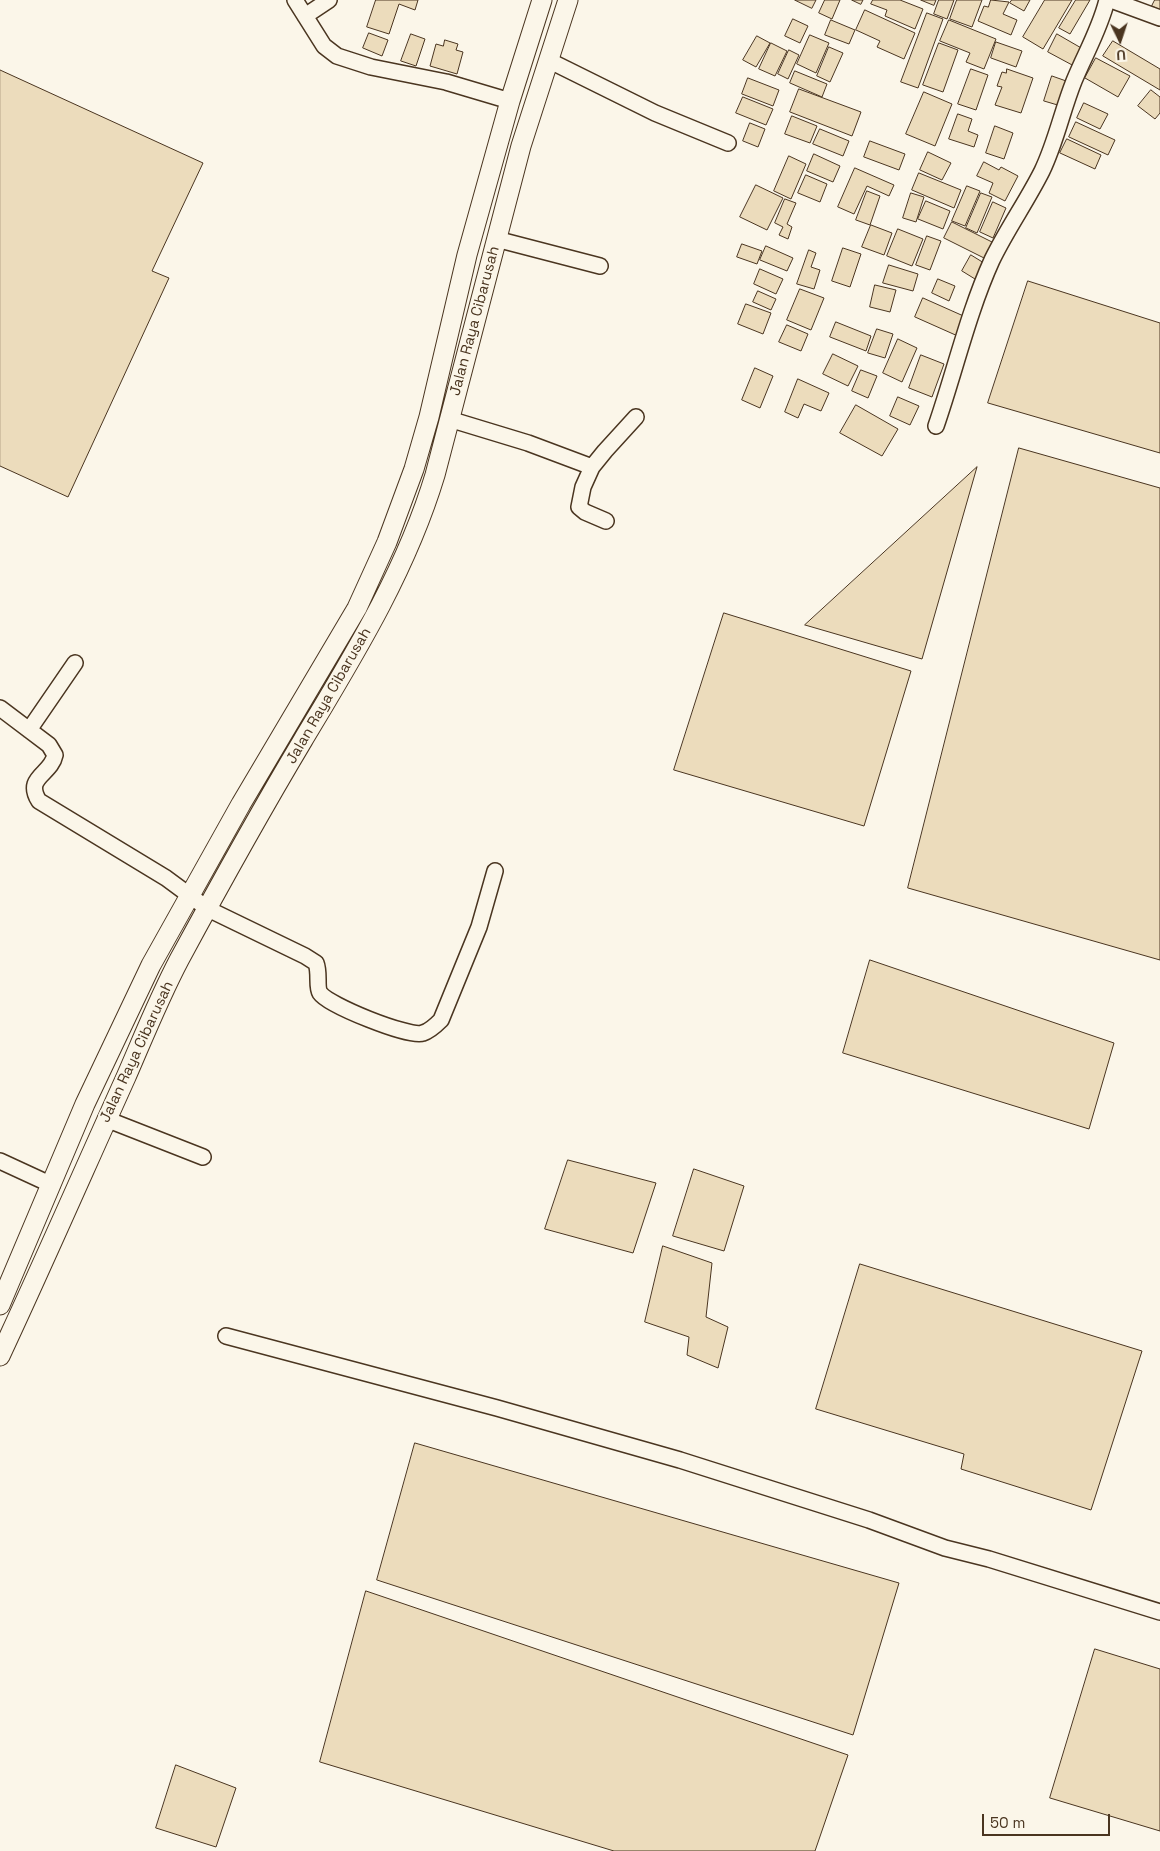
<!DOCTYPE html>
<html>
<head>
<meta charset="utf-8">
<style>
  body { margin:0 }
  #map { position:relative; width:1160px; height:1851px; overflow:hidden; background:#fbf6e9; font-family:"Space Grotesk",sans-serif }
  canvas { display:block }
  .north { position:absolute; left:1095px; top:15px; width:50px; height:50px; -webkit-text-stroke:4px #fbf6e9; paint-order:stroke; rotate:176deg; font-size:14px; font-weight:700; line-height:20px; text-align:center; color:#4a3520 }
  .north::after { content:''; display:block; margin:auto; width:18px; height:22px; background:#4a3520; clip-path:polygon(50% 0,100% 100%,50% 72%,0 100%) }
  .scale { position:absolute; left:982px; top:1814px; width:128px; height:22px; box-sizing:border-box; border:2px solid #4a3520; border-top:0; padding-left:6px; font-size:15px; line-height:18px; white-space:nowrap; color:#4a3520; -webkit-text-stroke:4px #fbf6e9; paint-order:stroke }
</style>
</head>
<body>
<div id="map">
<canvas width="1160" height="1851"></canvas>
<div class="north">U</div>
<div class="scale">50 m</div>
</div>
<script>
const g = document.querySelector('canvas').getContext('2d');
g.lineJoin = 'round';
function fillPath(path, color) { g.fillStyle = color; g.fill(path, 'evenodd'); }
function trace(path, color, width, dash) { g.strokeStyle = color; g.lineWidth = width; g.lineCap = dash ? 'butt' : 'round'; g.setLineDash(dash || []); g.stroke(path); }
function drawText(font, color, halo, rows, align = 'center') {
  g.font = font + ' "Space Grotesk",sans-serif'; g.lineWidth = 4; g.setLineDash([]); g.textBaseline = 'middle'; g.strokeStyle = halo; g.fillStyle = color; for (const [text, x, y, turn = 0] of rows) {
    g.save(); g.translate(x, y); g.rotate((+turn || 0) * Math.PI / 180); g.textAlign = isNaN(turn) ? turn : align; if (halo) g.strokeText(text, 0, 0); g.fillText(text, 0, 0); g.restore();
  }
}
const building = new Path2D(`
  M376,0h42l-3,10 -16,-6 -10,30 -22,-7z
  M795,0h21l-4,8z
  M825,0h15l-8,19 -13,-6z
  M852,0h11l-2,4z
  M873,0h27l23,9 -8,20 -30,-13 2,-6 -16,-6z
  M921,0h15l-2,5z
  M939,0h15l-7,19 -13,-5z
  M957,0h25l-10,27 -22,-8z
  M991,0l18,2 -6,12 14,6 -6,15 -33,-14 6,-15 4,1z
  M1012,0h18l-6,11 -14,-8z
  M1045,0h27l-29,49 -20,-12z
  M1076,0h14l-20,34 -11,-6z
  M1155,0h5v10l-8,-4z
  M865,10l50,23 -11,26 -27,-12 3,-6 -24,-11z
  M927,13l16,6 -25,69 -17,-6z
  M793,19l15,7 -8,17 -15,-7z
  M831,20l24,10 -6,14 -24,-9z
  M949,20l47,19 -12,30 -18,-7 4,-9 -30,-12z
  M369,33l19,7 -6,16 -19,-8z
  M411,34l14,5 -9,27 -15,-5z
  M1057,34l26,15 -9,17 -26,-14z
  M810,35l19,8 -13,30 -19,-9z
  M757,36l13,7 -14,24 -13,-7z
  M445,40l13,4 -2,6 7,2 -6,22 -27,-8 6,-22 7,2z
  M1113,41l47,28v21l-57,-34z
  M996,42l26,9 -6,16 -25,-9z
  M771,43l16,8 -12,25 -16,-7z
  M939,43l19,7 -15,42 -20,-7z
  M829,47l14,6 -13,29 -13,-6z
  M789,50l10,5 -11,24 -10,-5z
  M1096,58l34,18 -12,21 -33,-19z
  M971,69l17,6 -12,35 -18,-6z
  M1007,69l26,9 -12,35 -26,-8 7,-18 -5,-1 5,-14 4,1z
  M0,70l203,93 -51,108 17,7 -101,219 -68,-31z
  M795,71l32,13 -5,13 -32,-14z
  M1052,76l17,6 -8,24 -17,-5z
  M748,78l31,12 -6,16 -31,-12z
  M799,89l62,23 -9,24 -62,-24z
  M1151,90l9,7v16l-5,6 -17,-13z
  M924,92l28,12 -17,42 -29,-12z
  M743,97l30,12 -7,16 -30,-12z
  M1084,103l24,11 -8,15 -23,-11z
  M958,114l14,5 -4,12 10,4 -4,12 -25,-8z
  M792,116l25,10 -7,17 -25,-9z
  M1076,122l39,18 -7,15 -39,-18z
  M750,123l15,6 -7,18 -15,-6z
  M995,126l18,7 -9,26 -18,-6z
  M820,129l29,12 -6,15 -30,-12z
  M1067,139l34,16 -6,14 -35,-16z
  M870,141l35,13 -6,16 -35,-13z
  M928,152l23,11 -9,17 -22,-10z
  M814,154l26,12 -7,16 -26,-11z
  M789,156l17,8 -15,35 -17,-8z
  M984,162l15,8 2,-3 17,9 -13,25 -16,-8 4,-10 -16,-7z
  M855,168l39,17 -5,11 -22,-10 -13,28 -16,-7z
  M919,173l42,17 -7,18 -42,-18z
  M806,175l21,9 -7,18 -22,-9z
  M756,185l27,13 -16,32 -27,-13z
  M967,186l13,5 -15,35 -13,-5z
  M867,191l13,5 -10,29 -14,-5z
  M911,193l13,4 -8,25 -13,-4z
  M981,193l11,4 -15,36 -11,-5z
  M785,199l11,4 -9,21 5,3 -4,12 -9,-4 4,-8 -8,-4z
  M926,201l24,10 -7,18 -25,-10z
  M993,202l13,6 -13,30 -13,-6z
  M952,222l42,21 -8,16 -42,-21z
  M871,225l21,8 -8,22 -22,-8z
  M898,229l25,10 -11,27 -25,-10z
  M927,236l14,5 -11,29 -14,-5z
  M742,244l20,7 -5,13 -20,-7z
  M766,246l27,12 -6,13 -27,-11z
  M843,248l18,6 -11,33 -18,-6z
  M809,250l7,3 -5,14 9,3 -6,19 -17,-5z
  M971,255l13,8 -9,16 -13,-8z
  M889,265l29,9 -5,17 -30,-8z
  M760,269l23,10 -7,15 -22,-10z
  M938,279l17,7 -6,15 -17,-8z
  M1028,281l132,42v130l-172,-50z
  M875,285l21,5 -6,22 -20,-5z
  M800,289l24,9 -13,32 -24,-10z
  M758,291l18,8 -5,11 -18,-8z
  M923,298l45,20 -8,19 -45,-20z
  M746,304l25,9 -8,21 -25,-10z
  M836,322l35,14 -5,15 -36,-14z
  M787,325l21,9 -7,17 -22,-9z
  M877,329l16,5 -8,24 -17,-5z
  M898,339l19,9 -15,34 -19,-9z
  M833,354l25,12 -10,20 -25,-12z
  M921,355l23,9 -12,33 -23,-9z
  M755,368l18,8 -13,32 -18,-8z
  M861,370l16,6 -9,22 -16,-7z
  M798,379l31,14 -8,18 -17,-7 -6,14 -13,-6z
  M898,397l21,9 -9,19 -20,-9z
  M856,405l42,24 -16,27 -42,-23z
  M1019,448l141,40v472l-252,-72z
  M977,467l-55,192 -117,-34z
  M724,613l187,58 -47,155 -190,-56z
  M870,960l244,83 -25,86 -246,-76z
  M568,1160l88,23 -23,70 -88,-24z
  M694,1169l50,17 -20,65 -51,-15z
  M663,1246l49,17 -6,54 22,10 -10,41 -31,-13 2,-18 -44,-15z
  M860,1264l282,87 -51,159 -130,-41 3,-15 -148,-45z
  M415,1443l484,140 -46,152 -476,-155z
  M366,1591l482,164 -33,96h-201l-294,-89z
  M1095,1649l65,20v162l-110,-33z
  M176,1765l60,23 -20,59 -60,-19z`);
fillPath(building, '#ecdcbc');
trace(building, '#4a3520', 1);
const minor = new Path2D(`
  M295,0l29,46 13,10 34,11 75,15 64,19
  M1111,0l49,18
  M305,16l24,-16
  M548,60l107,53 73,30
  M496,239l104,27
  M449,419l79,24 64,24 -9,20 -4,20 6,5 21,9
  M936,426c19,-55 32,-113 56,-166 15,-31 35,-59 50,-89 14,-29 20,-60 32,-90 11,-27 26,-52 33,-81
  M592,467l13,-16 31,-34
  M0,708l49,37 6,10c-4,20 -31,22 -16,46l127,77 42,31 97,47 11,7c4,10 0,24 4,30 8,12 89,45 103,40 7,-2 13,-8 18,-13l38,-93 16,-56
  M29,730l46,-67
  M106,1119l97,38
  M0,1161l52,24
  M226,1336l271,72 183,52 189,60 76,28 44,11 171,53`);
const tertiary = new Path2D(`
  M0,1305l85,-201 66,-139 90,-161 116,-196 30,-66 27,-73 15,-52 38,-162 43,-154 32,-101
  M0,1356c43,-92 84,-186 126,-279 17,-39 33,-79 53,-117 40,-74 81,-148 124,-220 51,-85 103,-169 132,-265l86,-329 47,-146`);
trace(minor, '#4a3520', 18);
trace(tertiary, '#4a3520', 21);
trace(minor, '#fbf6e9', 15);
trace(tertiary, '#fbf6e9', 19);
drawText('15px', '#4a3520', '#fbf6e9', [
  ["Jalan Raya Cibarusah",475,321,-75],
  ["Jalan Raya Cibarusah",329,696,-60],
  ["Jalan Raya Cibarusah",137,1052,-65]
]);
</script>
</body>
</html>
